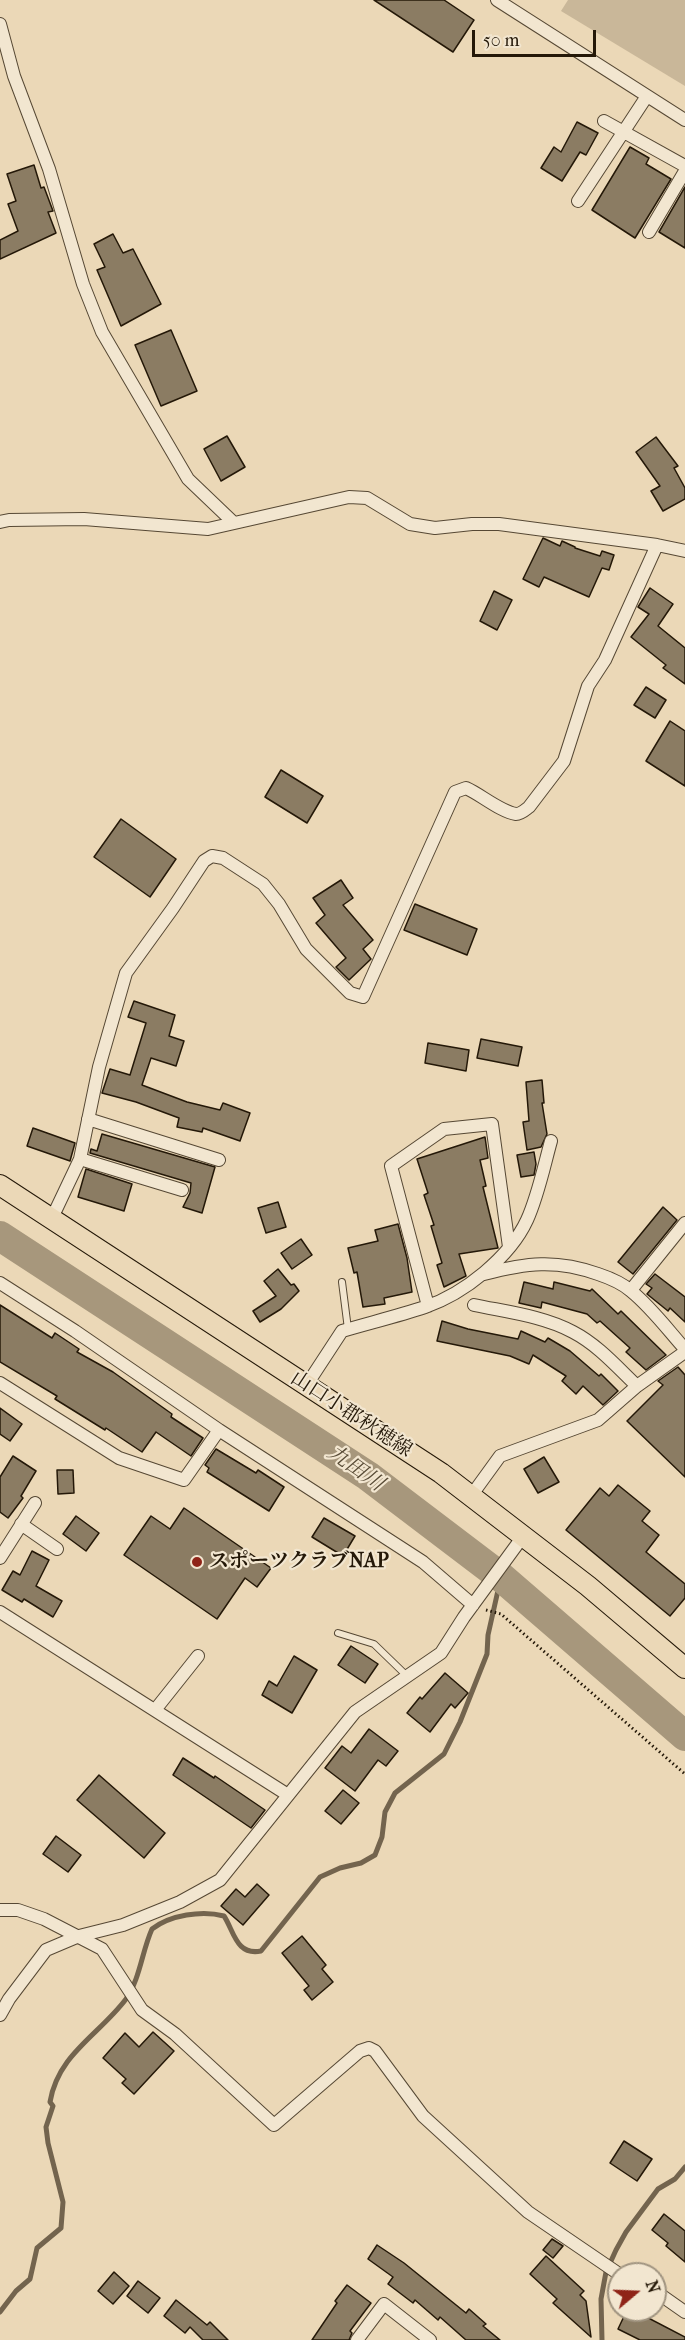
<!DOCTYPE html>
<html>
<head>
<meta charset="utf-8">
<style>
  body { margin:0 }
  #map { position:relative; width:685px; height:2340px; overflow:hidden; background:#ebd8b7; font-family:"IM FELL French Canon",serif }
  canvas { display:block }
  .north { position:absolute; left:607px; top:2262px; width:60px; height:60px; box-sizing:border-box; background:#f2e6d0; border:2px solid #a09480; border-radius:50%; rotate:71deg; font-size:16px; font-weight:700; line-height:24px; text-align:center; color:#241808 }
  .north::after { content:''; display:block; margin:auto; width:21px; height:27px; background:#8f2418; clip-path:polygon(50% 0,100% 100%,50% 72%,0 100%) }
  .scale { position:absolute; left:472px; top:30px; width:124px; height:27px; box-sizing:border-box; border:3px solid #241808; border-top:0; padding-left:8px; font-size:18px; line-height:21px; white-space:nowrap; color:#241808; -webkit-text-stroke:4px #f2e6d0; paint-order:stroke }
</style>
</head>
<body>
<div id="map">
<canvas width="685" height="2340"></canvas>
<div class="north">N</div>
<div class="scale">50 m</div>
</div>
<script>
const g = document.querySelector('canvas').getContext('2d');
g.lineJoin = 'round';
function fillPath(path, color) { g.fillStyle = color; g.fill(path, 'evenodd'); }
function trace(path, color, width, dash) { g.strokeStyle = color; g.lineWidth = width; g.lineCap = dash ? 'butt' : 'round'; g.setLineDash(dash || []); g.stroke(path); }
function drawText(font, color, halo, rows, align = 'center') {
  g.font = font + ' "IM FELL French Canon","Noto Serif JP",serif'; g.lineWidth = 4.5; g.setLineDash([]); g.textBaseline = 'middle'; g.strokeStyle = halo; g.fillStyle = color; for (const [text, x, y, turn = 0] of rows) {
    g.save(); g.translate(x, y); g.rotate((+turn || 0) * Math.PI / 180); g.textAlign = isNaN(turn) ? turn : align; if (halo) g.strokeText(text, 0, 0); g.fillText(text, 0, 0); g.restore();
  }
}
fillPath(new Path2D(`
  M568,0h117v86l-124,-75z`), '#c9b799');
trace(new Path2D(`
  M0,2312l16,-21 14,-12 7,-31 24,-20 2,-26 -15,-59 -2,-16 7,-21 -3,-4c8,-48 49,-67 76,-103 14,-20 16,-48 26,-70 18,-14 50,-19 72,-13 10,15 12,40 37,35l59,-74 20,-9 21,-5 14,-8 7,-18 3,-25 10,-19 49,-39 16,-32 27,-68 1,-19 13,-58
  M602,2340l-1,-41 5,-27 10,-22 10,-18 32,-43 17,-10 10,-12`), '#73644e', 5);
trace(new Path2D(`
  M0,1236l368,240 133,101 184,159`), '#a7977c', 30);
const building = new Path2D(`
  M374,0h70l30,20 -21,32z
  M577,122l21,11 -12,22 -6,-3 -18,29 -21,-13 13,-21 7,5z
  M630,147l19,11 -3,6 25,15 -36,59 -43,-28z
  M34,165l7,23 3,-1 9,24 -5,1 8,21 -56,26v-19l18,-9 -10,-27 8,-3 -9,-27z
  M685,187v61l-26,-16z
  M113,234l10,19 10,-4 28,55 -40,22 -24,-56 8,-3 -11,-23z
  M171,330l26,61 -36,15 -26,-61z
  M227,436l18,31 -24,14 -17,-32z
  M656,437l22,29 -4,2 11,20v11l-22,12 -12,-20 9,-5 -24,-34z
  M543,538l17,8 2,-5 13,6v1l25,8 2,-5 12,4 -5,15 -7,-2 -13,29 -45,-20 -5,10 -16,-8z
  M650,588l23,16 -15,22 27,22v36l-22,-16 3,-3 -35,-28 18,-23 -11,-7z
  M494,591l18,9 -15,30 -17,-9z
  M646,687l20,13 -11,18 -21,-13z
  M670,721l15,10v55l-39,-25z
  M281,770l42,26 -16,27 -42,-26z
  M121,819l55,40 -26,38 -56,-40z
  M341,880l12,18 -10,7 30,35 -10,9 8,10 -22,21 -13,-13 10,-9 -30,-35 9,-8 -12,-17z
  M415,904l62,25 -10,26 -63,-25z
  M134,1001l41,14 -6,21 15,5 -8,25 -25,-8 -9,27 45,17 33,8 3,-7 27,10 -10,28 -37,-13 -1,4 -25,-5 2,-9 -43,-16 -34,-9 8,-24 20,6 16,-52 -18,-6z
  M481,1039l41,8 -4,19 -41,-8z
  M428,1043l41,7 -3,21 -41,-8z
  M542,1080l2,23h-2l5,31 -6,13 -14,3 -4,-28 6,-1 -3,-39z
  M33,1128l42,15 -5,18 -43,-15z
  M102,1134l113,33 -13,46 -19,-6 7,-14 1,-10 -101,-30 1,-4 6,2z
  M485,1137l3,21 -8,2 6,26 -3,1 15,61 -39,6 7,22 -22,11 -7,-22 5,-2 -11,-37 3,-1 -10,-30 4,-2 -11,-34z
  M534,1152l2,12 -2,11 -13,2 -4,-22z
  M86,1169l46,15 -8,27 -46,-14z
  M278,1202l8,25 -20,6 -8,-25z
  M663,1207l14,13 -44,54 -15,-12z
  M398,1224l9,34 5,34 -28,6 1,6 -22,3 -6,-35 -3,1 -6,-25 30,-7 -3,-11z
  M301,1239l11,16 -20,14 -11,-16z
  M278,1269l13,16 3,-1 5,7 -18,18 -21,13 -7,-11 23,-15 -12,-15z
  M655,1274l30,23v25l-15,-14 -2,3 -21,-17 5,-6 -6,-4z
  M524,1282l29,7 1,-7 36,9 2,-2 26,25 3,-3 45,44 -20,15 -20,-18 4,-4 -30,-27 -3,2 -10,-9 -45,-12 -1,6 -22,-5z
  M0,1305l52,33 3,-5 24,16 -2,3 36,20 59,42 -1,3 32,21 -12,18 -35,-24 -14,20 -36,-24 -1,2 -50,-31 2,-3 -57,-34z
  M442,1321l26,8 50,10 3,-8 24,11 3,-4 22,13 29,25 2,-2 17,17 -15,14 -20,-19 -7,8 -14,-13 4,-5 -33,-21 -4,9 -19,-8 -73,-15z
  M678,1367l7,8v102l-58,-56 36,-36 -5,-4z
  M0,1408l22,16 -12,17 -10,-7z
  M216,1449l40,24 2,-3 26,17 -15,24 -62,-39 2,-4 -4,-3z
  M13,1456l23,15 -15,25 2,2 -15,20 -8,-6v-35z
  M544,1457l15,25 -21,11 -14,-24z
  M57,1470h16l1,23 -16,1z
  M618,1485l32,26 -8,10 17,14 -13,17 39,32v14l-15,18 -104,-86 34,-42 9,8z
  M184,1508l87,60 -14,19 -12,-9 -28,41 -93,-64 27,-39 19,13z
  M76,1516l23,17 -13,18 -23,-17z
  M324,1518l31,18 -12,20 -31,-19z
  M32,1551l17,9 -13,26 26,15 -9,16 -29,-18 -2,3 -20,-12 11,-19 7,4z
  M351,1646l27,18 -13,19 -27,-18z
  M294,1656l23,14 -25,43 -30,-18 7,-14 8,5z
  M445,1673l23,20 -13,15 -4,-4 -21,28 -23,-19 13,-16 2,2z
  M369,1729l29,22 -12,15 -8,-6 -23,31 -30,-23 17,-22 9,7z
  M183,1758l31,20 1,-2 50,34 -14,18 -78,-53z
  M99,1775l66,58 -21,25 -67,-58z
  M343,1790l16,13 -18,21 -16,-13z
  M56,1836l25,19 -13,17 -25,-18z
  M257,1884l12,11 -26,30 -22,-19 15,-17 9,8z
  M302,1936l24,29 -4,4 11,13 -21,18 -8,-10 5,-4 -27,-33z
  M153,2032l21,19 -40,43 -12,-11 4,-4 -23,-21 22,-25 14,14z
  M624,2141l28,18 -15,22 -27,-18z
  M664,2214l21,17v31l-19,-16 2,-3 -16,-13z
  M552,2239l11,7 -10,12 -10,-8z
  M377,2245l27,18 62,50 3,-4 17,15 -3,2 17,14h-34l-26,-23 -2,3 -23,-20 -2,3 -25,-19 5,-7 -25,-18z
  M546,2256l38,35 -4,4 6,6 5,36 -38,-34 4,-4 -27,-25z
  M114,2272l15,14 -16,18 -15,-13z
  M138,2281l22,17 -12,15 -21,-17z
  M347,2285l24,18 -21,28 2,2 -3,7h-37l25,-37 -2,-2z
  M176,2300l31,25 3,-3 18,18h-25l-13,-13 -5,6 -21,-17z
  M627,2310h6l52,27v3h-45l-22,-11z`);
fillPath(building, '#8b7c63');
trace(building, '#241808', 1.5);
const service = new Path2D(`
  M342,1282l6,47
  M338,1633l36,11 33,32`);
const minor = new Path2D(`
  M497,0l188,120
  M0,24l14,52 35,93 34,115 19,48 86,147 46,44
  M604,121l81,45
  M578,201l69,-105
  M649,232l36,-61
  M0,522l9,-2 75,-1 124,10 141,-32 18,1 43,26 25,4 37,-4h27l158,21 28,6
  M88,1119l131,41
  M80,1159l102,31
  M52,1218l28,-59 19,-92 27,-94 47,-65 31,-47 8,-5 11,2 40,26 16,20 27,45 44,44 13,4 92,-205 11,-4c14,6 35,24 50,26 5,0 9,-4 13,-7l35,-46 24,-75 17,-26 52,-115
  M484,1274c42,-11 72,-15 114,0 12,4 24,9 33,17 20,16 37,39 54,58
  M0,1283l75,48 144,99 204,132 50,43
  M631,1290l54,-67
  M474,1305c33,7 69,11 99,27 25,13 44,35 64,54
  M428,1306l-37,-140 53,-37 48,-5 17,123
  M0,1383l119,75 65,22 35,-50
  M306,1386l36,-55c27,-8 56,-15 83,-24 39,-13 85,-50 102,-87 11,-24 17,-54 24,-79
  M471,1496l29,-40 98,-36 39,-34 48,-34
  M21,1524l36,25
  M0,1558l35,-55
  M0,1612l288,183
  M155,1710l43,-54
  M0,1910h18l26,9 58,30 40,61 33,24 99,91 86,-74 9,-3 6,3 48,65 105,96 91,62
  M0,2015l9,-16 37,-49 33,-14 44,-11 57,-23 40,-22 135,-168 86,-59 23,-36 60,-82
  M655,2291l30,21
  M357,2340l27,-36 46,36`);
const primary = new Path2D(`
  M0,1185l441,288 147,113 97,82`);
trace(service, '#564834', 8);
trace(minor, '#564834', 14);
trace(primary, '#241808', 22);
trace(new Path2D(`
  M486,1610l15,4 184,160`), '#241808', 3, [1.5, 3]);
trace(service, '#f2e6d0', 6);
trace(minor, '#f2e6d0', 12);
trace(primary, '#ebd8b7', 20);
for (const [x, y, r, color] of [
  [197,1562,6,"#8f2418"]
]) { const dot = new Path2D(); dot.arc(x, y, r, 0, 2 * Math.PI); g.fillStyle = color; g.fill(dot); trace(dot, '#f2e6d0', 2); }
drawText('20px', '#241808', '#f2e6d0', [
  ["山口小郡秋穂線",351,1415,33]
]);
drawText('bold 20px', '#241808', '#f2e6d0', [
  ["スポーツクラブNAP",209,1562]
], 'left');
drawText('italic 21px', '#584b36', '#f2e6d0', [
  ["九田川",355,1469,35]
]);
</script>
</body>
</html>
